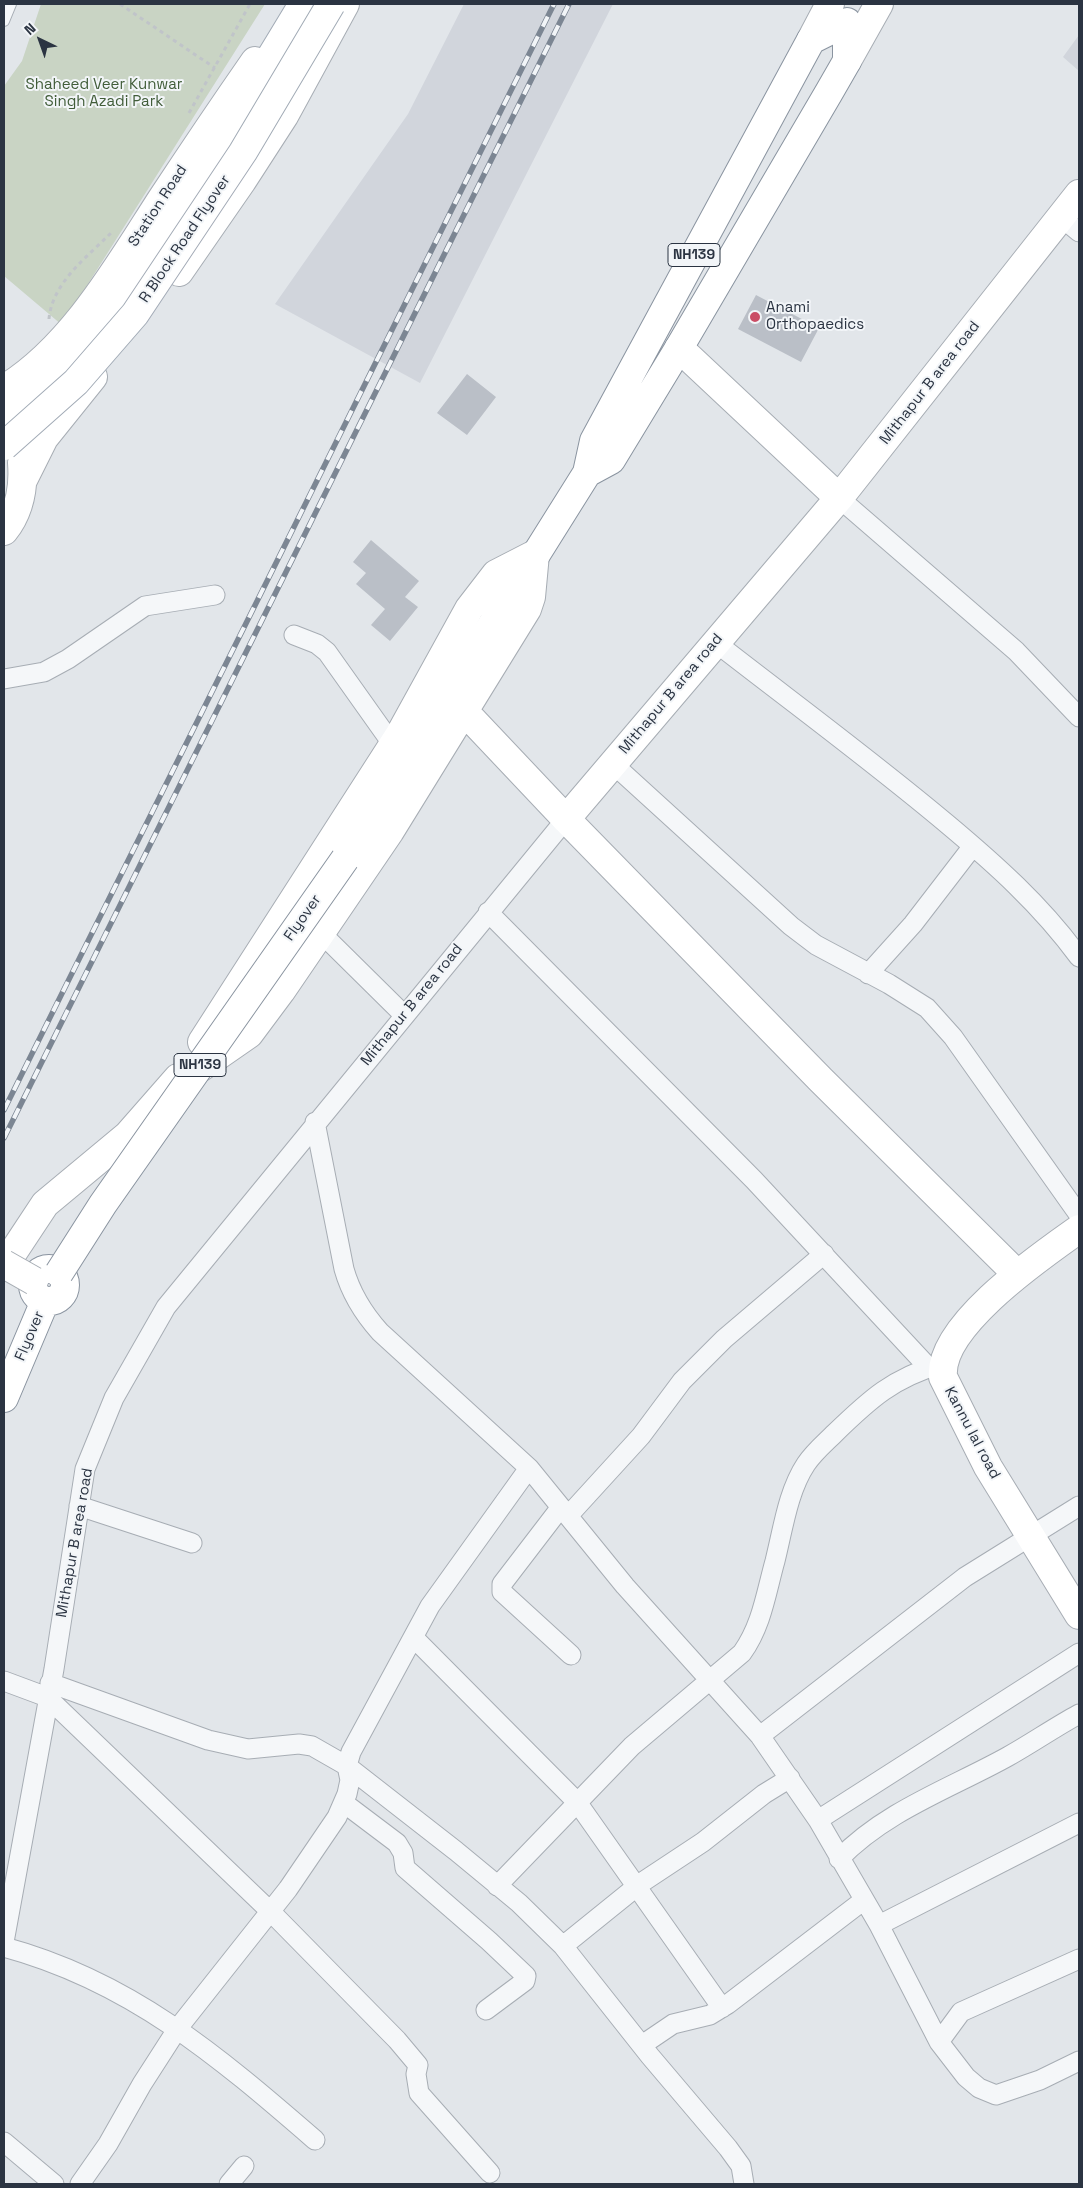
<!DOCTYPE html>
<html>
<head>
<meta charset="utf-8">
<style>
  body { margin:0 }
  #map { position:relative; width:1083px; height:2188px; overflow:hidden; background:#e2e6ea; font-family:"Space Grotesk",sans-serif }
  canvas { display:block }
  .frame { position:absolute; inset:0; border:5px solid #2b3442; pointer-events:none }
  .north { position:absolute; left:15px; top:15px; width:50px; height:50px; -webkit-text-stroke:4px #f2f5f8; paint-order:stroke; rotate:318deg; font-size:14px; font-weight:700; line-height:20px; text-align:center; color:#2b3442 }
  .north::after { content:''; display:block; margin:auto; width:18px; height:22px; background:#2b3442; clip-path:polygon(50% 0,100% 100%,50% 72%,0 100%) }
</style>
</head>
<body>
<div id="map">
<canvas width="1083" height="2188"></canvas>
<div class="frame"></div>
<div class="north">N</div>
</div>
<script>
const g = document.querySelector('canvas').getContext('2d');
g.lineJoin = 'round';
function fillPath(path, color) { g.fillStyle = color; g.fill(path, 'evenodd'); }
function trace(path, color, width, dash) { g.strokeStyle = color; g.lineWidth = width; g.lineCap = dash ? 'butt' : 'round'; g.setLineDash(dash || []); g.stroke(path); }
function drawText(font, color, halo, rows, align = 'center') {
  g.font = font + ' "Space Grotesk",sans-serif'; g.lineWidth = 4; g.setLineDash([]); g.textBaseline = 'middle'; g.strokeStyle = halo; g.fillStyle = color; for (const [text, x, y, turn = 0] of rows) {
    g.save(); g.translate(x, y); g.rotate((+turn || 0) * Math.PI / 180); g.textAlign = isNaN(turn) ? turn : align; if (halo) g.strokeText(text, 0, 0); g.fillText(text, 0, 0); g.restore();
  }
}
fillPath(new Path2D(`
  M464,4h149l-193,379 -145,-79 133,-190z
  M1079,35v36l-16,-14z`), '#d1d5dc');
fillPath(new Path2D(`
  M41,4h224l-203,321 -58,-49v-190l18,-25z`), '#c9d4c4');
fillPath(new Path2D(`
  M756,295l63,33 -18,34 -63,-33z
  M467,374l29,23 -29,38 -30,-22z
  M371,540l48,41 -14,16 13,10 -28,34 -19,-16 14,-16 -29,-25 10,-11 -13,-11z`), '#babfc7');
const lane = new Path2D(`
  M4,21l7,-17`);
const street = new Path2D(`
  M1061,217l18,15
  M839,498l177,153 63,66
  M294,635l23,9 10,8 66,93
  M715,642c77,60 156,118 231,181 49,41 95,82 133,134
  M4,679l40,-7 24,-13 77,-53 70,-11
  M612,763l179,163 25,19 73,39 38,24 26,29 126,178
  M488,912l266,268 175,188
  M321,933l83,82
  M868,974l45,-50 60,-78
  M315,1122l29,147c7,25 19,44 36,63l149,136 96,118 135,150 58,84 61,105 60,117 27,35 13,11 17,7 44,-15 39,-19
  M79,1506l113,37
  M561,1507l-59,77v8l69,63
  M568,1516l73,-80 41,-55 42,-42 100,-85
  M414,1638l163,164 145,206
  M4,1681l43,16 224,215 126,128 21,25 -2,9 3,19 71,80
  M50,1683l158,57 40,9 51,-5 13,2 35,20 109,85 63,52 44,43 87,110 78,92 13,18 3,18
  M760,1736l205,-159 114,-71
  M344,1803l53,40 6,10 2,15 84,73 37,35 -1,5 -39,29
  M818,1820l261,-167
  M839,1859c46,-48 112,-71 168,-102 25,-14 48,-30 72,-43
  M497,1886l135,-140 110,-93c20,-28 24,-60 33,-92 8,-32 13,-70 31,-97 8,-12 19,-21 29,-31 35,-34 58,-55 106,-69
  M879,1925l200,-102
  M4,1942l50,-273 31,-200 29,-71 52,-91 400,-488
  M563,1946l78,-63 62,-41 61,-48 26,-16
  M4,1947c126,34 214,109 311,193
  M939,2042l22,-30 118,-53
  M642,2045l31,-21 37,-9 18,-11 136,-104
  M4,2142l50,42
  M80,2184l28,-40 34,-60 36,-56 110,-139 49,-72 10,-23 3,-14 -3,-14 4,-14 79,-146 99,-138
  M229,2184l15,-18`);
const secondary = new Path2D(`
  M811,40l19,-36
  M847,61l32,-57
  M179,272l63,-91 42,-65 61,-112
  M679,348l160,150
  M4,389c68,-41 115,-124 157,-189 31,-47 62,-93 94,-139
  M23,480l21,-42 49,-61
  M4,531c16,-20 20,-43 18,-68
  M463,710l103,109 255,261 196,194
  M566,819l273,-321 240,-304
  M202,1042l198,-308 69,-125 27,-35 39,-20
  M200,1068l49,-34 32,-43 109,-160 137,-222 4,-12 4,-43
  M1079,1229c-38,27 -141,97 -136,148l45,90 91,148
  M4,1266l41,-62 83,-69 50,-57`);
const primary = new Path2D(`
  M4,413c65,-40 113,-116 155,-178 50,-76 97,-153 144,-231`);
const highway = new Path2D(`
  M345,859l242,-386 7,-32 217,-401 36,-18v39l-19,33 -149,254 -68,112 -24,13
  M33 1285a16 16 0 1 1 32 0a16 16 0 1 1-32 0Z
  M4,1398l41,-97`);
trace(lane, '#a7adb4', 12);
trace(street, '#a7adb4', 21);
trace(secondary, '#a7adb4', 30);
trace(primary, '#a2abb6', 30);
trace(highway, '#8a94a0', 30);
trace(new Path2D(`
  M120,4l95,64
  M189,113l61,-109
  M49,319c3,-36 38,-62 62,-86`), '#c0c4c9', 3, [4, 4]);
trace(lane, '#f5f7f9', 10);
trace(street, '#f5f7f9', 19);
trace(secondary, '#fff', 28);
trace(primary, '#fff', 28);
trace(highway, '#fff', 28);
const rail = new Path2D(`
  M4,1110l550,-1106
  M4,1138l565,-1134`);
trace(rail, '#7c8693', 5.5);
trace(rail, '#f2f5f8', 4, [11]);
const secondaryBridge = new Path2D(`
  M4,1264l30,17`);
const primaryBridge = new Path2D(`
  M4,446l72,-64 59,-68 108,-162 88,-148`);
const highwayBridge = new Path2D(`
  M59,1273l44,-69 242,-345`);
trace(secondaryBridge, '#a7adb4', 30, []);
trace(primaryBridge, '#a2abb6', 30, []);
trace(highwayBridge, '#8a94a0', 30, []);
trace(secondaryBridge, '#fff', 28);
trace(primaryBridge, '#fff', 28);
trace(highwayBridge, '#fff', 28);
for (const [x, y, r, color] of [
  [755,317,6,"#ca4d65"]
]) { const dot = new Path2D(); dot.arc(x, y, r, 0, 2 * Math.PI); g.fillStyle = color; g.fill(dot); trace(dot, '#f2f5f8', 2); }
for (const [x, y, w] of [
  [694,255,52],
  [200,1065,52]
]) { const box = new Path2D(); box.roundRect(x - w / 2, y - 11.5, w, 23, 4); g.fillStyle = '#f2f5f8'; g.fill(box); trace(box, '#2b3442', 1); }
drawText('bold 14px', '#2b3442', null, [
  ["NH139",694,255],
  ["NH139",200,1065]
]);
drawText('15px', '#415d39', '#f2f5f8', [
  ["Shaheed Veer Kunwar",104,85],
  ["Singh Azadi Park",104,102]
]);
drawText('15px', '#2b3442', '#f2f5f8', [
  ["Station Road",158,206,-57],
  ["R Block Road Flyover",185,239,-56],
  ["Mithapur B area road",930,383,-52],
  ["Mithapur B area road",671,694,-50],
  ["Flyover",303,918,-55],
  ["Mithapur B area road",412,1005,-51],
  ["Flyover",30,1336,-67],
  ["Kannu lal road",972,1433,62],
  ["Mithapur B area road",75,1543,-80]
]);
drawText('15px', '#2b3442', '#f2f5f8', [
  ["Anami",766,308],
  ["Orthopaedics",766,325]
], 'left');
</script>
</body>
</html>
